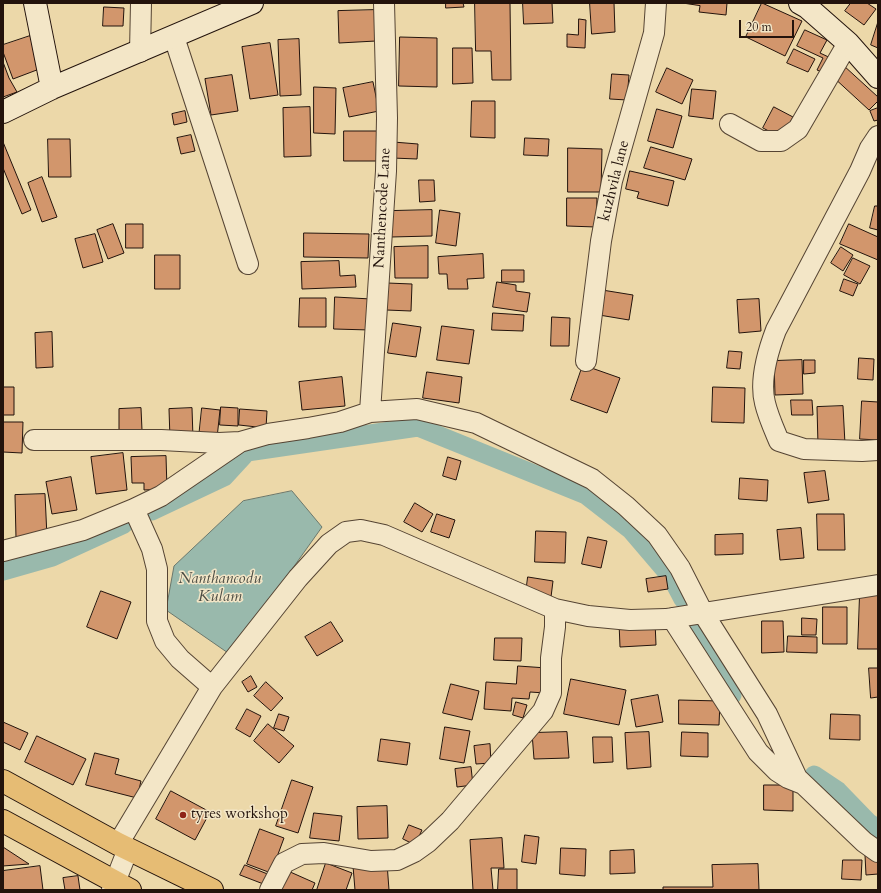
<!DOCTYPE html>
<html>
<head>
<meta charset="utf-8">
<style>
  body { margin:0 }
  #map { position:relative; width:881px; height:893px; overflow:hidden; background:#ecd8a9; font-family:Cardo,serif }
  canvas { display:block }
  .frame { position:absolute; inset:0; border:4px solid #23130c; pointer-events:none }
  .scale { position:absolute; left:739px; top:20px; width:55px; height:18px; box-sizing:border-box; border:2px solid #23130c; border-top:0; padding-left:5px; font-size:12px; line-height:14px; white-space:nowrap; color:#23130c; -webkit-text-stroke:3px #f3e6c7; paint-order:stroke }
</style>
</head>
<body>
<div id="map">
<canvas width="881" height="893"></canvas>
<div class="frame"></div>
<div class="scale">20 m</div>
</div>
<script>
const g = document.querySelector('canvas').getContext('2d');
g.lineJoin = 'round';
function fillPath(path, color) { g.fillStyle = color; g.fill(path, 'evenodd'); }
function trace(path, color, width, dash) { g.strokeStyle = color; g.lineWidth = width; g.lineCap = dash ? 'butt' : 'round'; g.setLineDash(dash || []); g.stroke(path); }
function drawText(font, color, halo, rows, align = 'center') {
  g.font = font + ' Cardo,serif'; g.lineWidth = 3; g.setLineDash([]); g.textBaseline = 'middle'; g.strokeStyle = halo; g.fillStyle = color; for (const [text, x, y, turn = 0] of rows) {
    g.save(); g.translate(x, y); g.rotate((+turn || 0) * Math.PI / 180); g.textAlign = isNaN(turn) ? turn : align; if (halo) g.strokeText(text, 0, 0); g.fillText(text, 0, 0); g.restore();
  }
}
const water = new Path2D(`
  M292,491l30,36 -91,128 -65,-45 8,-44 69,-65z`);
fillPath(water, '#99b9ac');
trace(water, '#6a776c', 1);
trace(new Path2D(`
  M152,511l72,-34 23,-25 171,-25 168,68 45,35 41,48 11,21
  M3,571l49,-14 72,-33
  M693,630l12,19 27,46
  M814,775l24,16 31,32 9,6`), '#99b9ac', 19);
const building = new Path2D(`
  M446,3h17l1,4 -18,1z
  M475,3h35l1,77h-19l-1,-29h-15z
  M523,3h29l1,20 -29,1z
  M590,3h24l1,29 -23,2z
  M683,3h44l-1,12 -27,-3 1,-6z
  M762,3l40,18 -17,35 -39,-19z
  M851,3h16l9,6 -12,16 -19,-14z
  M104,7l20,1 -1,18h-20z
  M375,10l1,31 -37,2 -1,-32z
  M579,19l7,1 -1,28 -18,-1v-13l11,1z
  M878,22v26l-7,-3z
  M805,30l22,10 -7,13 15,7 -6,15 -12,-5 6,-12 -26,-12z
  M30,36l12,32 -29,11 -10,-27v-7z
  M400,37l37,1v49l-38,-1z
  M299,39l2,56 -21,1 -2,-56z
  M270,43l8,52 -28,4 -8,-52z
  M453,48h19l1,35 -20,1z
  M794,49l21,10 -7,13 -21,-9z
  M3,62l6,16 8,14 -14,5z
  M843,65l35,32v4l-9,9 -37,-34z
  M667,68l26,12 -11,24 -26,-12z
  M612,74l17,1 -2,25 -17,-1z
  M232,75l6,36 -27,4 -6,-36z
  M373,82l6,29 -30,6 -6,-29z
  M314,87l22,1 -1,46 -21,-1z
  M692,89l24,2 -3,28 -24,-3z
  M472,101h23v37l-24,-1z
  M310,107l1,49 -27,1 -1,-49z
  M774,107l19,10 -11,21 -19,-10z
  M878,108v12l-4,1 -4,-10z
  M657,109l25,7 -9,32 -25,-7z
  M185,111l2,11 -13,3 -2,-11z
  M344,131h40l-1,30h-39z
  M191,135l4,16 -14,3 -4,-16z
  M525,138l24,1 -1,17 -24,-1z
  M48,139h22l1,38h-22z
  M3,142l28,68 -9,4 -19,-46z
  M393,142l25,2 -1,15 -25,-1z
  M651,147l41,12 -7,21 -41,-12z
  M568,148l34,1 -1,43h-33z
  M630,171l44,10 -6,25 -31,-8 2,-6 -13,-3z
  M42,177l15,40 -15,5 -14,-39z
  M419,180h15l1,21 -15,1z
  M567,198h30l-1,29 -29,-1z
  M875,206h3v24l-8,-2z
  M432,210v26l-41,1v-26z
  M440,210l20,3 -4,33 -20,-3z
  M113,224l11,29 -16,6 -11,-29z
  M126,224h17v24h-17z
  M849,224l29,13v23l-38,-16z
  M304,233l65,1 -1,24 -64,-1z
  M95,234l8,28 -20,6 -8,-29z
  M428,246v32h-33l-1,-31z
  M841,247l12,8 -10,16 -12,-8z
  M483,254l1,24 -17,1 1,10h-20l-1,-15h-8l-1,-17z
  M155,255h25v34h-25z
  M853,258l17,8 -10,18 -16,-9z
  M339,261l1,15 15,-1 1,12 -54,2 -1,-27z
  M502,270h22v12h-22z
  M844,279l14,5 -5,12 -13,-5z
  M497,282l19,3v6l14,2 -3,19 -34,-5z
  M387,283l25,1 -1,27 -25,-1z
  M602,290l31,5 -4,25 -30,-5z
  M335,297l36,2 -1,31 -36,-1z
  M300,298h26v29h-27z
  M759,299l2,32 -22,2 -2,-33z
  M493,313l31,2 -1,16 -31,-1z
  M552,317l18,1 -1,28h-18z
  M393,323l28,4 -5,30 -28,-4z
  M442,326l32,4 -5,34 -32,-4z
  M52,332l1,35 -17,1 -1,-35z
  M729,351l13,1 -2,17 -13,-1z
  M859,358l15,1 -1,21 -15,-1z
  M802,360l1,34 -28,1 -1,-34z
  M804,360h11v13l-11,1z
  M583,365l37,13 -13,35 -36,-13z
  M427,372l35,5 -3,26 -36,-5z
  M342,377l3,29 -43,4 -3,-28z
  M3,387h11v28h-11z
  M713,387l32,1 -1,35 -32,-1z
  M791,400h21l1,15h-21z
  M862,401l16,1v38l-18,-1z
  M843,406l2,38 -27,1 -1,-38z
  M221,407l17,1v18l-18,-1z
  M141,408l1,22 -23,1v-22z
  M192,408l1,30 -23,1 -1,-30z
  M202,408l18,2 -3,28 -18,-1z
  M240,409l27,2 -1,17 -27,-3z
  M3,422h20l-1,31 -19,-1z
  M123,453l4,37 -31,4 -5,-37z
  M166,456l1,33 -23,1v-7h-12l-1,-26z
  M448,457l13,4 -5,19 -13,-4z
  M825,471l4,29 -21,3 -4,-30z
  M71,477l6,33 -25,4 -6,-32z
  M740,478l28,2 -1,21 -28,-2z
  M45,494l2,43 -31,1 -1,-43z
  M415,503l18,11 -11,18 -18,-10z
  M437,514l18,6 -6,18 -18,-6z
  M817,514h27l1,36h-27z
  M801,528l3,30 -24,2 -3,-30z
  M536,531l30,1 -1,31 -30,-1z
  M743,534v20l-28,1v-20z
  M588,537l19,4 -6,27 -19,-4z
  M666,576l2,13 -20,3 -2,-13z
  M528,577l25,4 -2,16 -25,-4z
  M101,591l30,11 -14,37 -30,-12z
  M860,594l18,1v54h-20z
  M823,607h24v37h-24z
  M802,618l15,1 -1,16h-14z
  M655,621l1,24 -36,2 -1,-25z
  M762,621h21l1,31 -22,1z
  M331,622l12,19 -26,15 -12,-19z
  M788,636l29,1v16l-30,-1z
  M495,638h27l-1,23 -27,-1z
  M518,666l29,2 -2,25 -15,-1 -1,7 -17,-1 -1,13 -27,-2 2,-27 30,2z
  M869,668h9v29l-7,1z
  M251,676l6,11 -9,5 -6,-10z
  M571,679l55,11 -7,35 -55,-11z
  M266,682l17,16 -12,13 -17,-15z
  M451,684l28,7 -7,29 -29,-7z
  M658,695l5,27 -27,5 -5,-27z
  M679,700l41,1 -1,24 -40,-1z
  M516,702l11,3 -4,13 -10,-3z
  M247,709l14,7 -11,21 -14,-8z
  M279,714l10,3 -5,14 -10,-3z
  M831,714l29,1v25l-30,-1z
  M3,722l25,11 -8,17 -17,-8z
  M268,724l26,22 -15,17 -25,-22z
  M445,727l25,4 -6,32 -24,-4z
  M567,732l2,26 -35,1 -2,-26z
  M649,732l2,35 -24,2 -2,-36z
  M682,732l26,1v24l-27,-1z
  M37,736l49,23 -13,26 -48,-23z
  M593,737h19l1,25 -19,1z
  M381,739l29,4 -3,22 -29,-4z
  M490,744l1,19 -15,1 -2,-18z
  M95,753l24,6 -4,15 26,7 -4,17 -51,-13z
  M471,767l2,18 -16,2 -2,-18z
  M292,780l21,7 -15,46 -22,-7z
  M764,785h29v26l-29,-1z
  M171,791l39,21 -15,28 -39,-21z
  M387,806l1,32 -30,1 -1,-32z
  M314,813l28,3 -3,25 -29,-3z
  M409,825l13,5 -7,15 -12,-6z
  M260,829l24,9 -13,35 -24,-9z
  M525,835l14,2 -3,27 -14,-2z
  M502,838l2,30h-13l2,22h-20l-3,-50z
  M3,847l26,17 -26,2z
  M561,848l25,1 -1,27 -25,-2z
  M634,850l1,23 -25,1v-23z
  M878,854v20l-12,1 -1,-20z
  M843,860h19l-1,20 -19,-1z
  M326,863l26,10 -6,17h-29z
  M387,863l2,27h-34l-2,-24z
  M758,864l1,26h-96v-3h50l-1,-22z
  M245,865l25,10 -4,10 -26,-10z
  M40,866l3,24h-40v-19z
  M499,869h18v21h-19z
  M288,871l27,12 -3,7h-32z
  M78,876l2,14h-15l-2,-12z`);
fillPath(building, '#d2966c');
trace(building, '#23130c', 1);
const street = new Path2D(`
  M174,37l74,227
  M140,52l1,-49
  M730,124l31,17h20l17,-12 50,-86
  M878,136l-8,12 -10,23 -84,159c-8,21 -17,50 -11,73 3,13 9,26 14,38l25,8 58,2 16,-1
  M586,361l15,-120 11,-60 42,-148 2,-30
  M370,412l16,-241 1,-53 -3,-115
  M34,440h127l58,3 21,-1
  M134,509l18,40 5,20v52l8,20 15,18 32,28
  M3,551l80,-21 51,-21 27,-13 79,-54 28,-8 40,-6 32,-6 30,-10 47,-3 59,14 116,56 34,27 31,29 23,33 23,45 64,101 30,64 67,64 14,10
  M672,618l86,134 19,19 11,7 15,6
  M118,844l94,-157 86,-109 31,-34 17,-12 15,-2 23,5 171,74 33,7 42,4 36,-1 212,-34
  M112,890l16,-41
  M270,890l14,-27 18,-9 22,-1 47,8 26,-1 17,-8 14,-10 22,-21 93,-110 8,-18v-35l4,-31v-18`);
const secondary = new Path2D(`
  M35,3l17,85
  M800,3l7,4 41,36 30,34
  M3,112l49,-24 200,-85`);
const primary = new Path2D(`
  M3,781l115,63 94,46
  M3,821l127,69`);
trace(street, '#543', 22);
trace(secondary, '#23130c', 24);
trace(primary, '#23130c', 24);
trace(street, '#f3e6c7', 20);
trace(secondary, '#f3e6c7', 22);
trace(primary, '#e6bc74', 22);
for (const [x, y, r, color] of [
  [183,815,4,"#8f2418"]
]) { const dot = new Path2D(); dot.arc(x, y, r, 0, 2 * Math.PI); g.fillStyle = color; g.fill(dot); trace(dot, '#f3e6c7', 1.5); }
drawText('15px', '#23130c', '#f3e6c7', [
  ["kuzhvila lane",615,181,-76],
  ["Nanthencode Lane",383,208,-87]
]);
drawText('15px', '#23130c', '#f3e6c7', [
  ["tyres workshop",191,815]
], 'left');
drawText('italic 16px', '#4c4d44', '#f3e6c7', [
  ["Nanthancodu",220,579],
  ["Kulam",220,597]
]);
</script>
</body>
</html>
